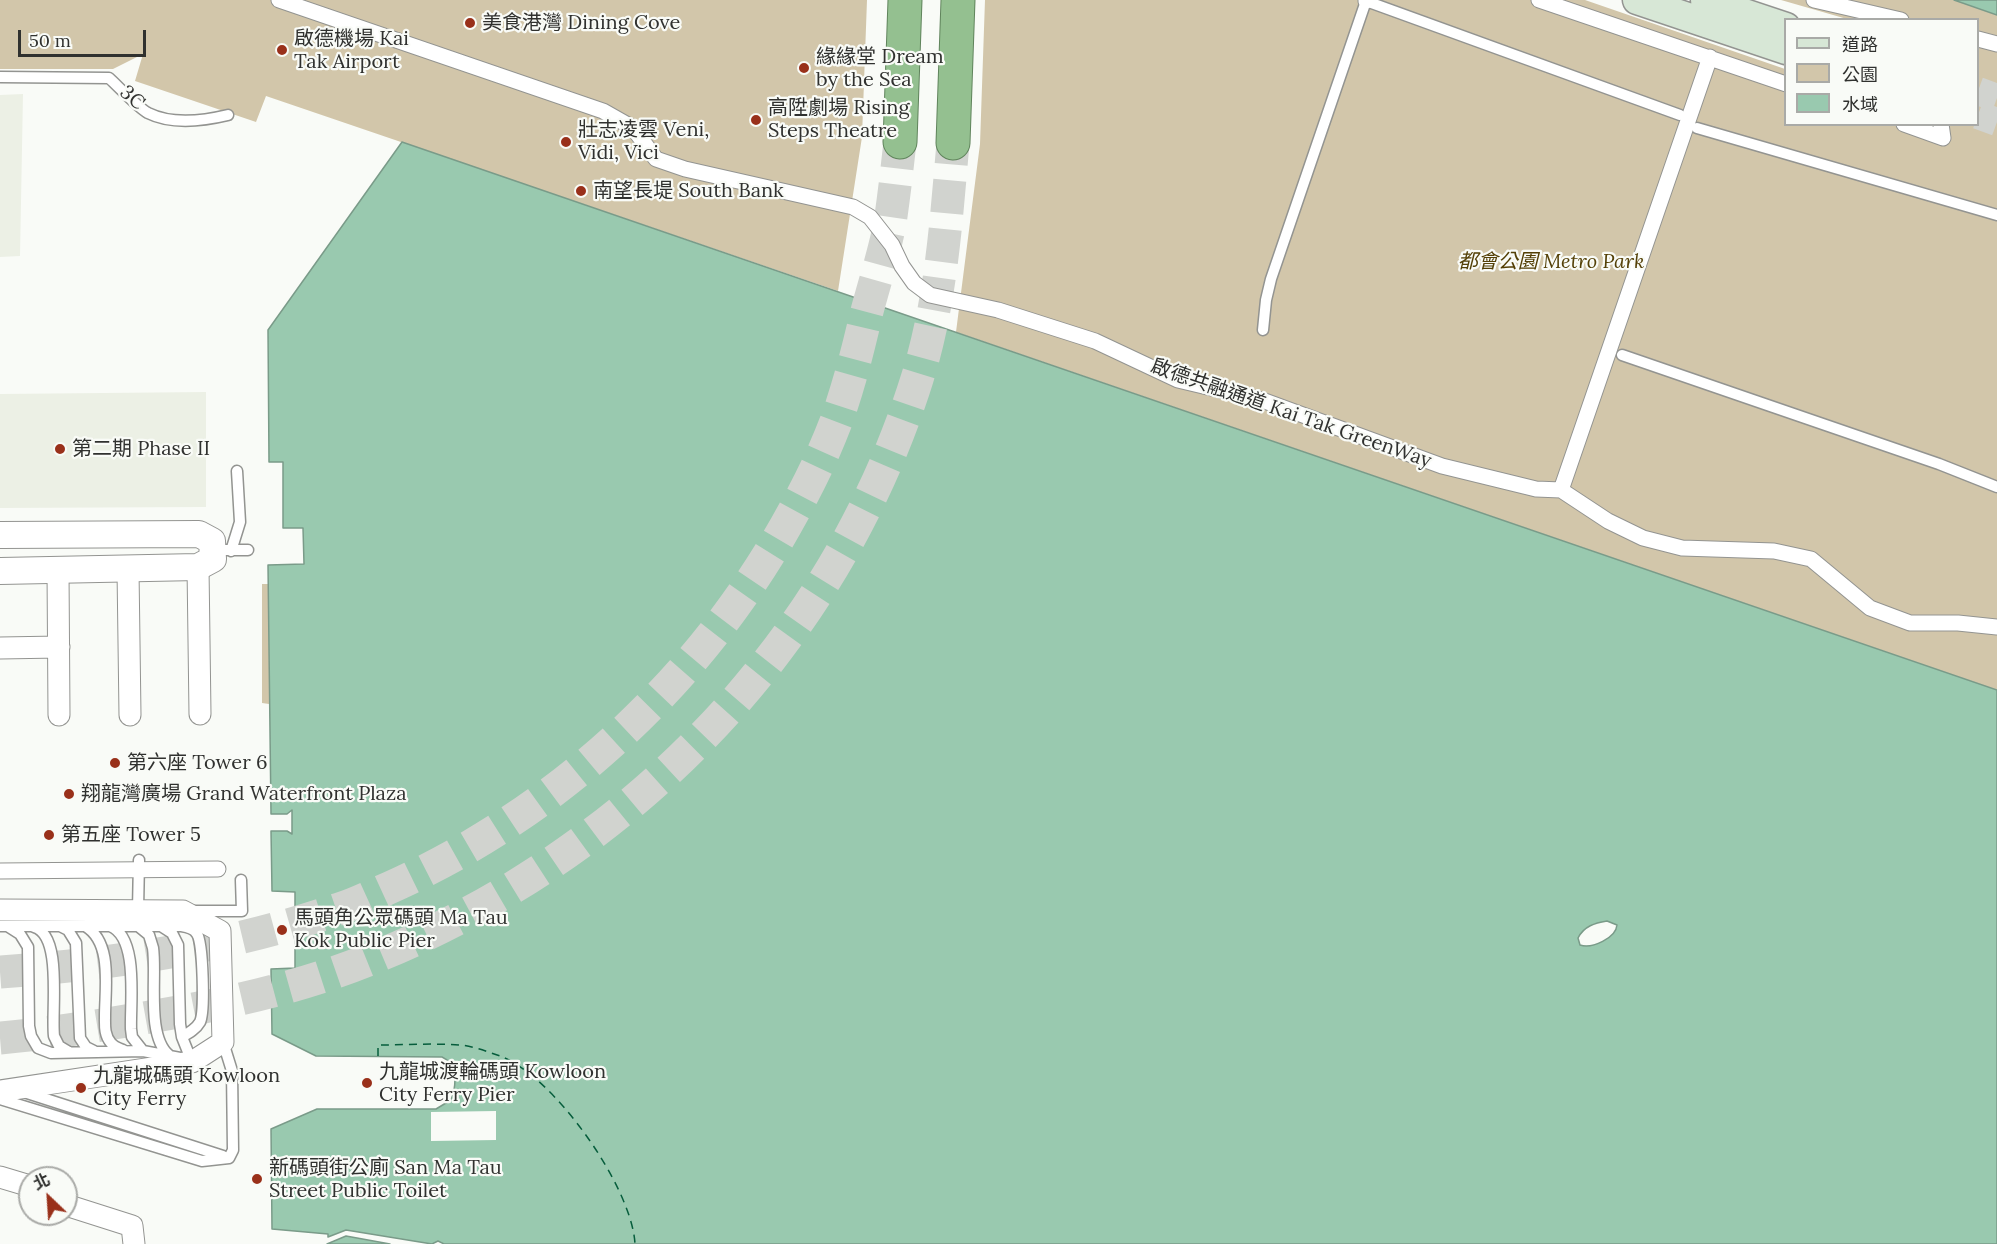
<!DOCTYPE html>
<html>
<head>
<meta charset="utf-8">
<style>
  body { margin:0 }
  #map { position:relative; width:1997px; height:1244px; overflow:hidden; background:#f9fbf7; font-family:Lora,"Noto Sans TC",serif }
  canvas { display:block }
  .legend { position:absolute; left:1784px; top:18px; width:195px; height:108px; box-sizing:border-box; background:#f9fbf7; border:2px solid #a9aaa7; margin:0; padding:8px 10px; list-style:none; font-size:18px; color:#30312f }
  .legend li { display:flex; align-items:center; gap:12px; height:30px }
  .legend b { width:30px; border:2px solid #a9aaa7 }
  .north { position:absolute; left:18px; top:1166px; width:60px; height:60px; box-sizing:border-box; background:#f9fbf7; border:2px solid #a9aaa7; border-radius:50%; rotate:335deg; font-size:16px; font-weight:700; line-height:24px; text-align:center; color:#30312f }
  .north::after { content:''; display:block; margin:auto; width:21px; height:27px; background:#99301a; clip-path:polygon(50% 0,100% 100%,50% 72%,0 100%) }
  .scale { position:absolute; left:18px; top:30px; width:128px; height:27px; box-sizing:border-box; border:3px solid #30312f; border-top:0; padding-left:8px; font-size:18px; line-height:21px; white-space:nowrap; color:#30312f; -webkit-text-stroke:4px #f9fbf7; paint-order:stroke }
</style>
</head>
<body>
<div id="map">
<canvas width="1997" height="1244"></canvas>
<ul class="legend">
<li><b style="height:8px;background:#d7e7d6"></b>道路</li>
<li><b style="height:16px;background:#d2c6aa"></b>公園</li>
<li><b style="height:16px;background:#99c9af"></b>水域</li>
</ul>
<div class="north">北</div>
<div class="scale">50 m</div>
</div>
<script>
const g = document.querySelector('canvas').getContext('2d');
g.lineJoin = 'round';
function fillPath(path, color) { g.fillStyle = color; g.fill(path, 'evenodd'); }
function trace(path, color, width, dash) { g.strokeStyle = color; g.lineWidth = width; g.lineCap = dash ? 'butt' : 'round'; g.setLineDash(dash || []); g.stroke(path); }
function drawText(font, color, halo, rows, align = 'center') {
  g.font = font + ' Lora,"Noto Sans TC",serif'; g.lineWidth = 4.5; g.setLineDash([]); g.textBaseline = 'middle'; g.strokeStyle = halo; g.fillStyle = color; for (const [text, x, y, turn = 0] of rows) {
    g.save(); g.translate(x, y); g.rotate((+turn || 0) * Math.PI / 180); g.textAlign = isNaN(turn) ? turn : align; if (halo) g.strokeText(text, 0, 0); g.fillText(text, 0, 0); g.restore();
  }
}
fillPath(new Path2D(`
  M23,94l-3,162 -20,1v-162z
  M206,392v115l-206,1v-114z`), '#ecf0e5');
fillPath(new Path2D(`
  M0,0h867l-5,137 -24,154 -572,-195 -10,26 -121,-41 8,-27 -30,15h-113z
  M985,0h600l200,69 1,55h192v-104l-131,-1 -66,-19h173l43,15v675l-1041,-358 24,-188z
  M262,584h7v120l-7,-1z`), '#d2c6aa');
const water = new Path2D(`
  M1954,0h43v15z
  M402,142l1595,548v554h-1553l-6,-3 -6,3 -86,-14 -18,7v-3l-56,-5 -1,-100 46,-20h119l15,-9c5,-13 8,-36 -9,-43l-126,-1 -44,-22 -1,-65 24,-1v-76l-23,-1 -1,-60h16l5,3v-24l-5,4h-16l-3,-249 36,-1 -1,-36h-20v-66h-14l-1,-132zM1607,921l10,4c-1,13 -25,24 -37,20l-2,-7c6,-12 17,-15 29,-17z
  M346,1236l44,8h-63z`);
fillPath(water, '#99c9af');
trace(water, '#7a9b89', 1.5);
fillPath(new Path2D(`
  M496,1111v29l-65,1v-29z`), '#f9fbf7');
trace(new Path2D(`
  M378,1056v-11c27,0 55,-2 82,0 13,1 28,7 40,11 54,20 132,131 135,188`), '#065d3c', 1.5, [8, 6]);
trace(new Path2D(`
  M1978,91l19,7
  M1978,115l19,7`), '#d1d3cf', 28, [28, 14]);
trace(new Path2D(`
  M0,972c116,-8 229,-25 339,-63 17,-5 34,-14 50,-21 172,-77 315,-211 405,-377 16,-29 31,-60 43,-92 12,-34 21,-69 29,-104 8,-31 18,-61 24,-92 4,-27 7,-54 10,-81
  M0,1038c48,-4 96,-12 144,-20 76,-13 152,-29 224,-58 259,-104 465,-313 549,-581 24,-76 29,-157 36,-236`), '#d1d3cf', 33, [33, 16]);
const service = new Path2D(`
  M0,77l109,1c10,9 28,29 39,35 24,12 55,8 80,2
  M1697,128l300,87
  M1263,330l3,-30 5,-21 95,-278 314,114
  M1622,355l317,109 58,23
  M224,550h24
  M231,551l9,-29 -3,-51
  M138,910l1,-50
  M192,911h50l-1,-31
  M0,926h181c6,1 13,2 16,8 6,9 8,78 3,88 -4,7 -11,11 -18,15
  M60,926l8,4 8,13 4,95 6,9 8,4
  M85,926c28,16 20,62 20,90 0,9 -1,19 6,27 3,4 7,5 12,7
  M110,926c29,11 20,77 21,103l1,8 11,14
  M138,926l11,9 4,13c4,29 -7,88 16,107
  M161,926l11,7 6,12 2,79 2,13 10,25
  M9,927l11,7 8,13 1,79 2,10 7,12 13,5 92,-2 37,7
  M34,927c29,8 17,84 20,109l5,10 10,6
  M223,1042l9,29 1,79 -4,8
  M24,1092l199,64
  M0,1099l202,62 27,-3`);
const pedestrian = new Path2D(`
  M279,0l324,111 30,17 23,31 29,10 168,38 17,10 22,28 10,21 12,17 16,12 68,15 97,31 83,39 84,20 180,66 94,23 25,1 47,31 35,17 39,10 92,3 37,8 59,49 40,15h48l39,4
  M1539,0l247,84
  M1814,0l87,20
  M1366,1l2,-1
  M1978,39l19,5
  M1904,124l39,14 -2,-14
  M1561,490l149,-433
  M0,871l218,-2`);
const minor = new Path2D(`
  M198,567l2,147
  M58,570l1,145
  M128,570l2,145
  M0,648l59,-1
  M0,910l183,1 37,20 3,111 -31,20 -192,29
  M0,1177l30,9
  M66,1205l66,21 2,18`);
const tertiary = new Path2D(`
  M0,535l199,-1 13,7 1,18 -15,8 -198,4`);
const secondary = new Path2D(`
  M1637,0l149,50
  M1705,0l81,27`);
const trunk = new Path2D(`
  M900,142l5,-142
  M953,143l5,-143`);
trace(service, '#939491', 13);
trace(pedestrian, '#939491', 17);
trace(minor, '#939491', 23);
trace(tertiary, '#939491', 28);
trace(secondary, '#939491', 31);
trace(trunk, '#60845c', 35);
trace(service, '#fff', 10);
trace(pedestrian, '#fff', 15);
trace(minor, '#fff', 21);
trace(tertiary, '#fff', 26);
trace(secondary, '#d7e7d6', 28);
trace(trunk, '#94c090', 33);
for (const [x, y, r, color] of [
  [470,23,6,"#99301a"],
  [282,50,6,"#99301a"],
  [804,68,6,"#99301a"],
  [756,120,6,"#99301a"],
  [566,142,6,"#99301a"],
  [581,191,6,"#99301a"],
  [60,449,6,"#99301a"],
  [115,763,6,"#99301a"],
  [69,794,6,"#99301a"],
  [49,835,6,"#99301a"],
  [282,930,6,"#99301a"],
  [367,1083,6,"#99301a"],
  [81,1088,6,"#99301a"],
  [257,1179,6,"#99301a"]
]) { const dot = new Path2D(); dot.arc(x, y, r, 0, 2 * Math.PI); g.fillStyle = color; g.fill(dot); trace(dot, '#f9fbf7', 2); }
drawText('20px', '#30312f', '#f9fbf7', [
  ["美食港灣 Dining Cove",482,23],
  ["啟德機場 Kai",294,39],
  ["Tak Airport",294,62],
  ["緣緣堂 Dream",816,57],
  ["by the Sea",816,80],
  ["高陞劇場 Rising",768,108],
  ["Steps Theatre",768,131],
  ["壯志凌雲 Veni,",578,130],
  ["Vidi, Vici",578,153],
  ["南望長堤 South Bank",593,191],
  ["第二期 Phase II",72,449],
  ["第六座 Tower 6",127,763],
  ["翔龍灣廣場 Grand Waterfront Plaza",81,794],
  ["第五座 Tower 5",61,835],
  ["馬頭角公眾碼頭 Ma Tau",294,918],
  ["Kok Public Pier",294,941],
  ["九龍城渡輪碼頭 Kowloon",379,1072],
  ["City Ferry Pier",379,1095],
  ["九龍城碼頭 Kowloon",93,1076],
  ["City Ferry",93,1099],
  ["新碼頭街公廁 San Ma Tau",269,1168],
  ["Street Public Toilet",269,1191]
], 'left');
drawText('20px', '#30312f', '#f9fbf7', [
  ["3C",132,98,41],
  ["啟德共融通道 Kai Tak GreenWay",1291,414,19]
]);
drawText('italic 20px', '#544007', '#f9fbf7', [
  ["都會公園 Metro Park",1551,262]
]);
</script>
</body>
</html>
